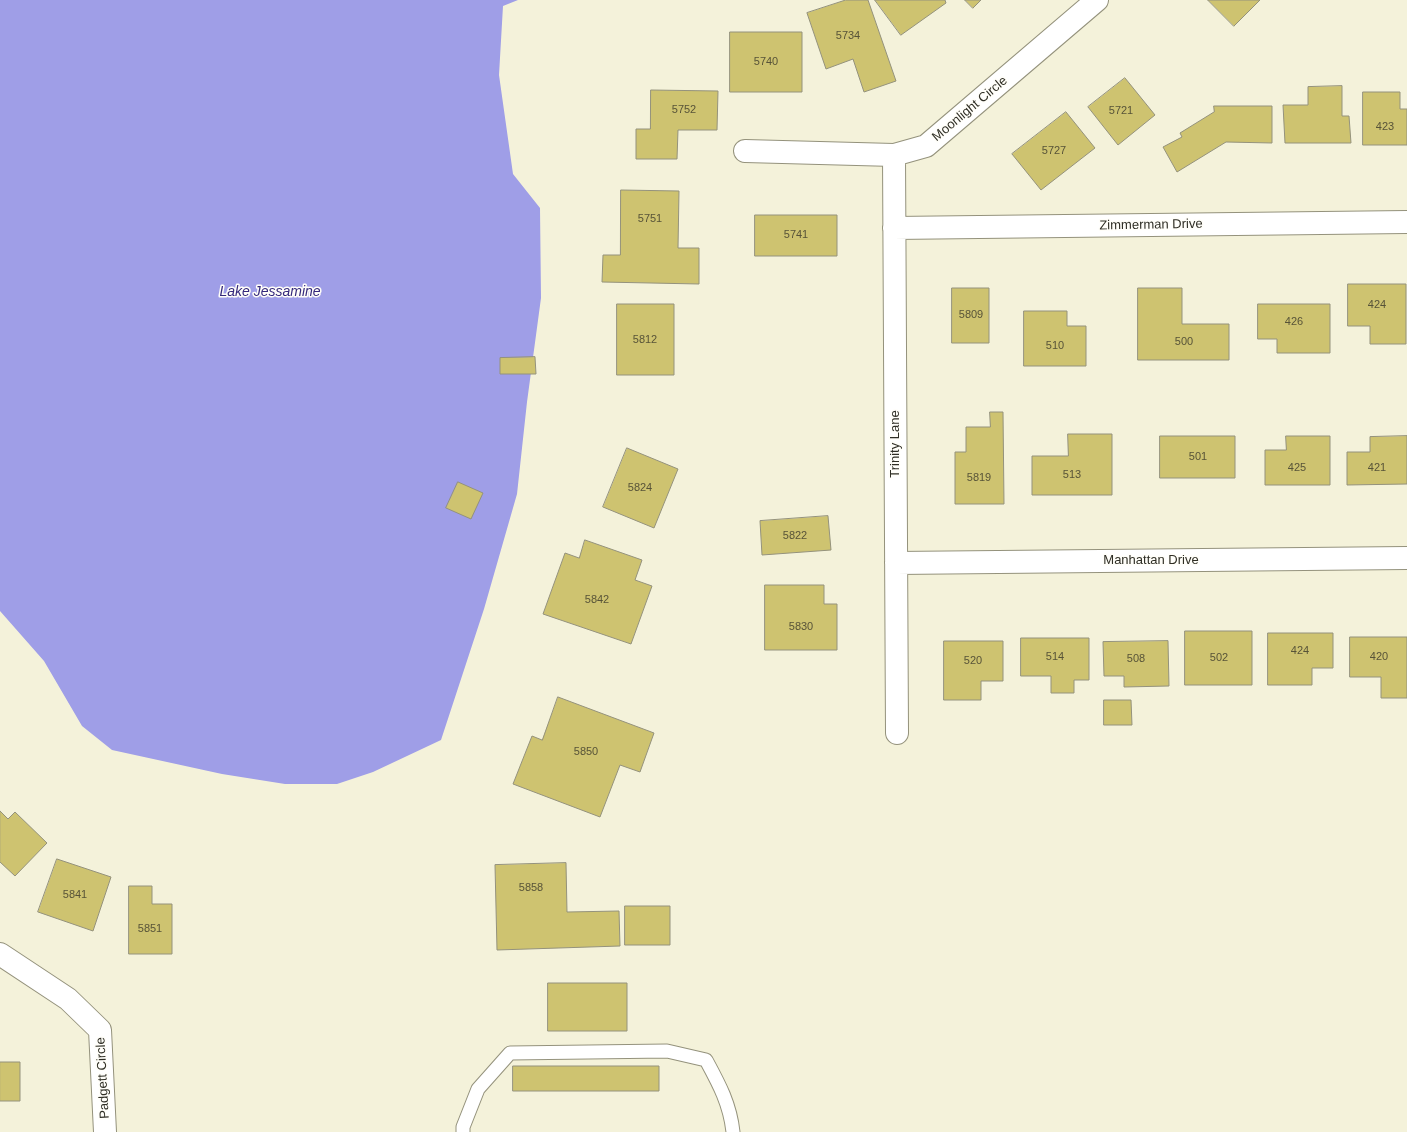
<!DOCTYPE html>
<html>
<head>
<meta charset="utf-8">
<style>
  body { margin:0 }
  canvas { display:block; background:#f4f2da }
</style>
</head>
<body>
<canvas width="1407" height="1132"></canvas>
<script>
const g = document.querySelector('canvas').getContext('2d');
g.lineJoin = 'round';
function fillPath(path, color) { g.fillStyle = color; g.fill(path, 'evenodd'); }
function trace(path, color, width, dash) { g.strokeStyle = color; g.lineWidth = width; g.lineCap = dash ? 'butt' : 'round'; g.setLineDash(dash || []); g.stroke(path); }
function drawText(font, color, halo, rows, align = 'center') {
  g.font = font + ' Helvetica,sans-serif'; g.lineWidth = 3; g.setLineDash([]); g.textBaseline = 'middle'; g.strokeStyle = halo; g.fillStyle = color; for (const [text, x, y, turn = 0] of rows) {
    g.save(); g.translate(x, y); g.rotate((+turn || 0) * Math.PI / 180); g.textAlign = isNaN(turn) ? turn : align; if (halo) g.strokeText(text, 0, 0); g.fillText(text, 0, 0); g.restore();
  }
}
fillPath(new Path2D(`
  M0,0h518l-15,6 -4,69 14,99 27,34 1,90 -14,104 -10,92 -33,115 -43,131 -68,32 -36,12h-52l-63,-10 -110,-24 -30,-24 -38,-65 -44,-50z`), '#9f9ee7');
const building = new Path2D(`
  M846,0h22l28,81 -32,11 -11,-33 -27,10 -19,-56z
  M875,0h70l1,3 -45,32z
  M965,0h16l-8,8z
  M1208,0h52l-26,26z
  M730,32h72v60h-72z
  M1125,78l30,37 -37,30 -30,-38z
  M1342,86v30h7l2,27h-66l-2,-38h25v-18z
  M651,90l67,1 -1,39h-39l-1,29h-41v-30h14z
  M1363,92h37v17h7v36h-44z
  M1214,106h58v37l-46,-1 -49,30 -14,-25 19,-10 -2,-4 34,-21z
  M1066,112l29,36 -54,42 -29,-36z
  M621,190l58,1 -1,57h21v36l-97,-2 1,-27h17z
  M755,215h82v41h-82z
  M1348,284h58v60h-36v-18h-22z
  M952,288h37v55h-37z
  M1138,288h44v36h47v36h-91z
  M617,304h57v71h-57z
  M1258,304h72v49h-53v-14h-19z
  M1024,311h43v15h19v40h-62z
  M535,357l1,17h-36v-16z
  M990,412h13l1,92h-49v-52h11v-25h24z
  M1068,434h44v61h-80v-39h36z
  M1160,436h75v42h-75z
  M1286,436h44v49h-65v-35h21z
  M1407,436v48l-60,1v-33h23v-15z
  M627,448l51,21 -24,59 -51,-21z
  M458,482l25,11 -12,26 -25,-11z
  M828,516l3,34 -69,5 -2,-34z
  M585,540l57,20 -7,20 17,6 -21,58 -88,-30 22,-61 14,5z
  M765,585h59v19h13v46h-72z
  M1185,631h67v54h-67z
  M1268,633h65v35h-21v17h-44z
  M1350,637h57v61h-26v-21h-31z
  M1021,638h68v42h-15v13h-23v-17h-30z
  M944,641h59v40h-22v19h-37z
  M1168,641l1,45 -45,1v-11h-20l-1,-34z
  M558,697l96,36 -14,39 -20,-7 -20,52 -87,-33 19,-48 10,4z
  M1104,700h27l1,25h-28z
  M0,811l8,8 7,-7 32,31 -32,33 -15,-14z
  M57,859l54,18 -18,54 -55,-19z
  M566,863l1,49 52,-1 1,35 -123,4 -2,-85z
  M129,886h23v18h20v50h-43z
  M625,906h45v39h-45z
  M548,983h79v48h-79z
  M0,1062h20v39h-20z
  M513,1066h146v25h-146z`);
fillPath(building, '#cec370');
trace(building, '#94927c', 1);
const service = new Path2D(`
  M463,1132v-5l15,-38 32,-36 157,-2 39,9c13,24 24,44 27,72`);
const minor = new Path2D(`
  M745,151l149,4 32,-9 171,-146
  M894,155l3,578
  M894,228l513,-6
  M896,563l511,-5
  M0,954l68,45 32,31 5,102`);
trace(service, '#94927c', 15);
trace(minor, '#94927c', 24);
trace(service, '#fff', 13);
trace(minor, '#fff', 22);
drawText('11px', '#575338', null, [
  ["5734",848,36],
  ["5740",766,62],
  ["5752",684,110],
  ["5721",1121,111],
  ["423",1385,127],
  ["5727",1054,151],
  ["5751",650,219],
  ["5741",796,235],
  ["424",1377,305],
  ["5809",971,315],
  ["426",1294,322],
  ["5812",645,340],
  ["500",1184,342],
  ["510",1055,346],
  ["501",1198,457],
  ["425",1297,468],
  ["421",1377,468],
  ["513",1072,475],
  ["5819",979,478],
  ["5824",640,488],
  ["5822",795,536],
  ["5842",597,600],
  ["5830",801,627],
  ["424",1300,651],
  ["514",1055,657],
  ["420",1379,657],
  ["502",1219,658],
  ["508",1136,659],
  ["520",973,661],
  ["5850",586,752],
  ["5858",531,888],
  ["5841",75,895],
  ["5851",150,929]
]);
drawText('13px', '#2f2e25', '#fffef9', [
  ["Moonlight Circle",970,109,-40],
  ["Zimmerman Drive",1151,225,-1],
  ["Trinity Lane",895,444,-90],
  ["Manhattan Drive",1151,560],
  ["Padgett Circle",103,1078,-93]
]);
drawText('italic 14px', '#35297c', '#fffef9', [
  ["Lake Jessamine",270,292]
]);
</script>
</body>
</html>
